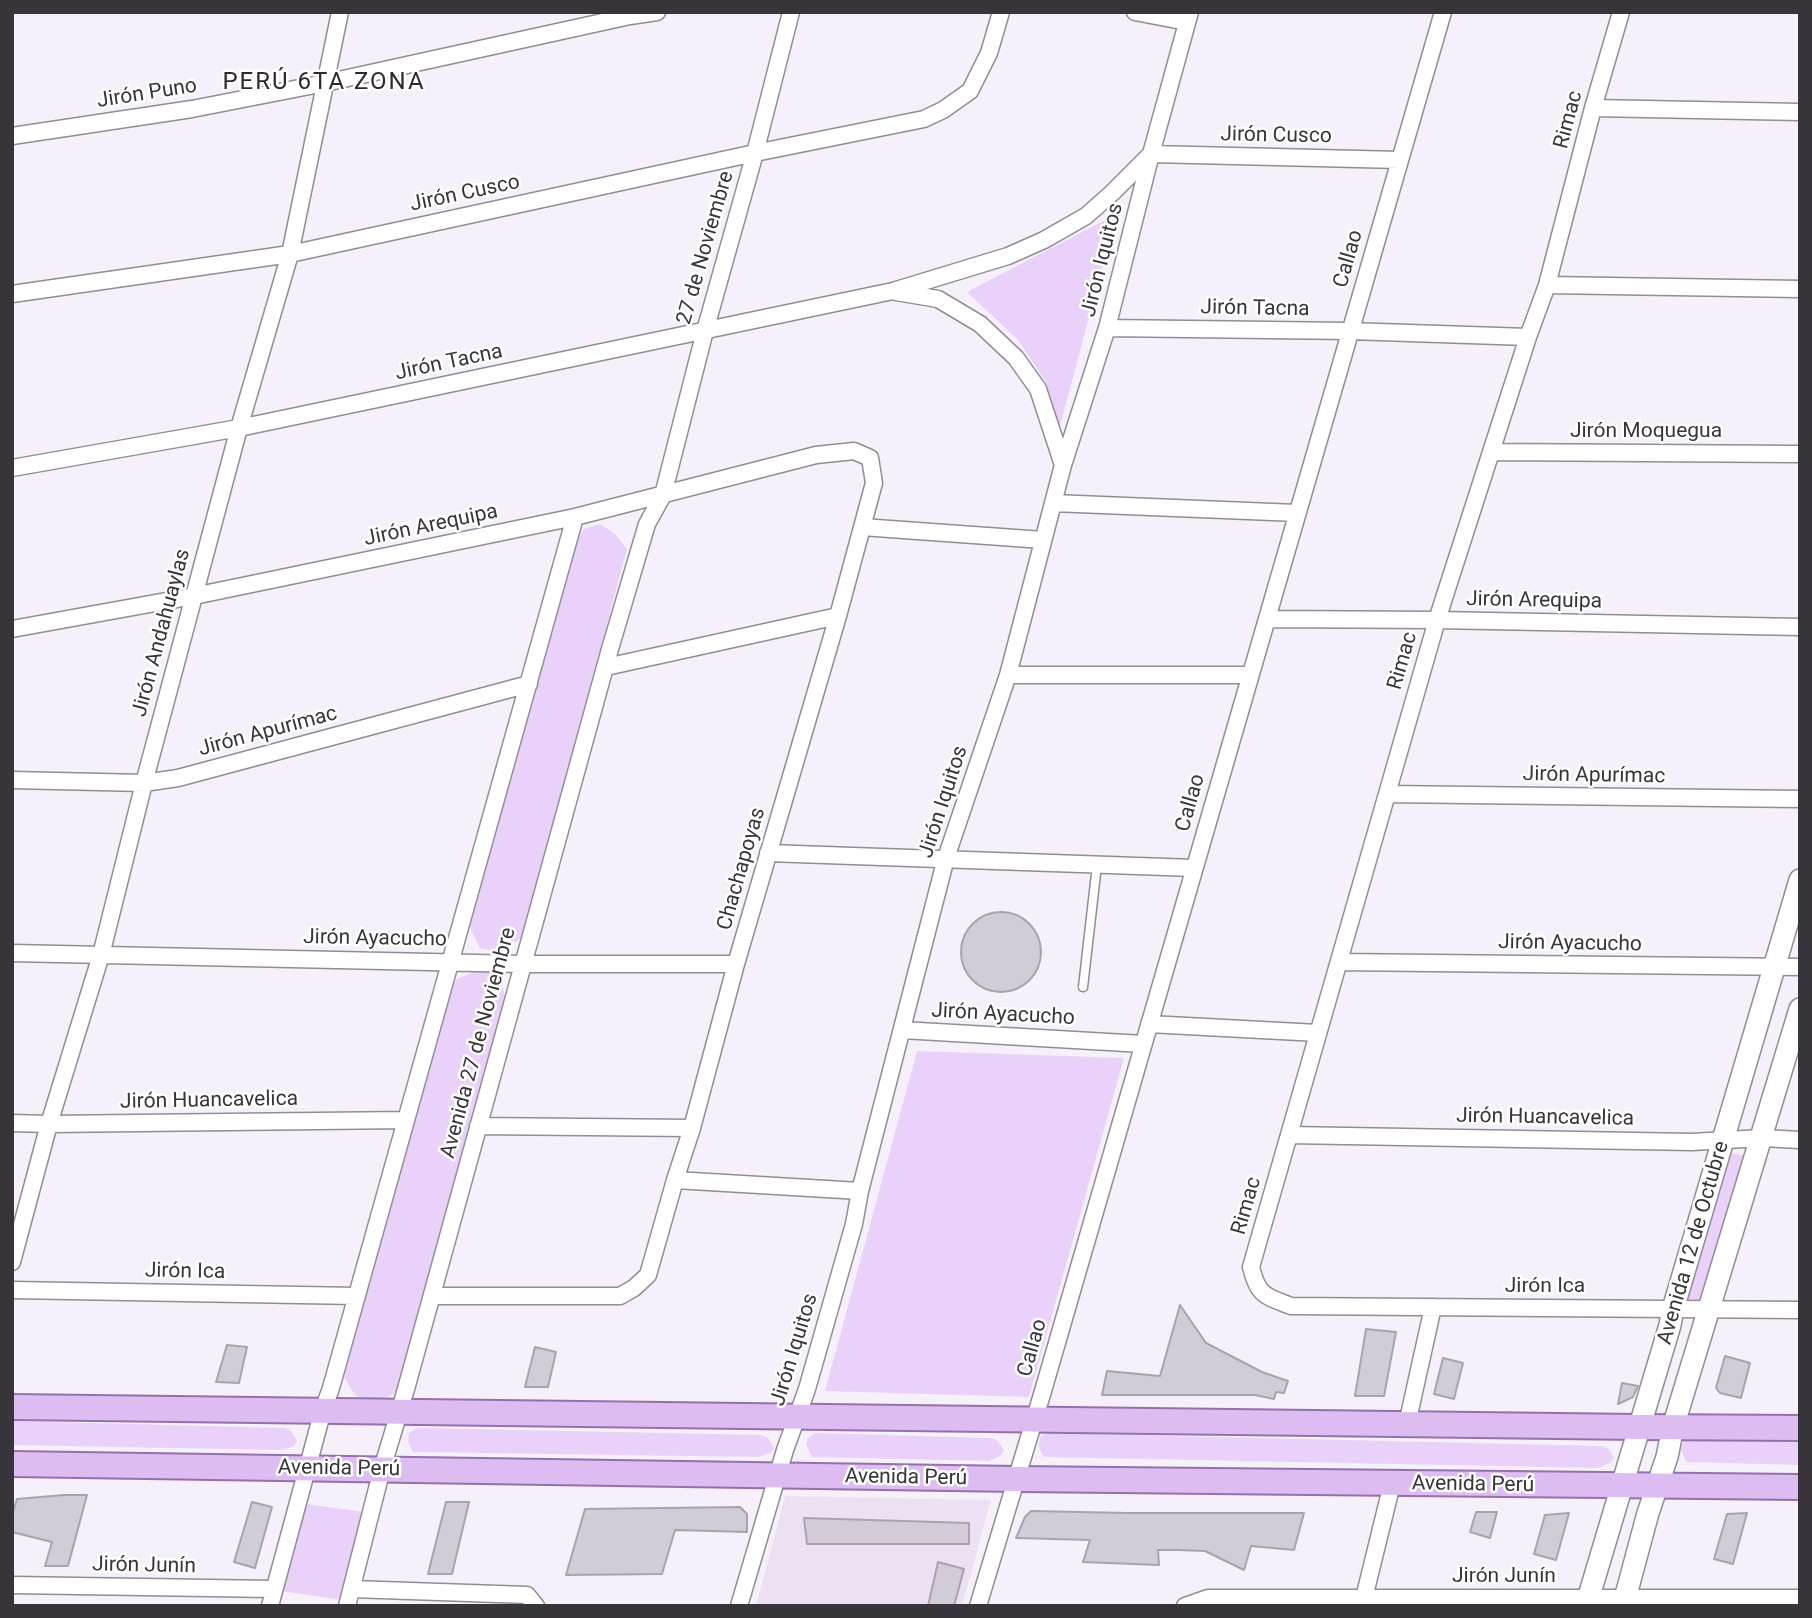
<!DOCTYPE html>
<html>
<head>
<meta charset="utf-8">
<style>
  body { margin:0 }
  #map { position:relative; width:1812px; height:1618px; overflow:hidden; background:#f6f0fa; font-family:Roboto,sans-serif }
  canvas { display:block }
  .frame { position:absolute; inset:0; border:14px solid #373539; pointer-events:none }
</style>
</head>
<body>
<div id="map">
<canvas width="1812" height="1618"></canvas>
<div class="frame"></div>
</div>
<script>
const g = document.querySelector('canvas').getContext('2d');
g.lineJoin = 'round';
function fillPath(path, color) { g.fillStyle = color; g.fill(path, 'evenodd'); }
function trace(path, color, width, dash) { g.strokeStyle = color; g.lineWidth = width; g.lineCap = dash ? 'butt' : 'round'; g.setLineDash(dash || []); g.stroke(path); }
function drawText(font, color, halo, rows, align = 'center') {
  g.font = font + ' Roboto,sans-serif'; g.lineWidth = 5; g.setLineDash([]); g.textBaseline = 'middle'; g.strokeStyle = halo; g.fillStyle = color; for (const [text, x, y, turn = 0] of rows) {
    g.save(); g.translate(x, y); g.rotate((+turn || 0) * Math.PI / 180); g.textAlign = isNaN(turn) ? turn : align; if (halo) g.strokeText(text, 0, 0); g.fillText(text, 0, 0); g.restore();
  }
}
fillPath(new Path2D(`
  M785,1496l206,4 -29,106h-206z`), '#ebe1f2');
fillPath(new Path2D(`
  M1105,220l8,7 -54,203 -13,-48 -28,-42 -51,-48z
  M600,524l14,9 13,16 -104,387c-15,13 -23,17 -43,12l-8,-16 -4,-15 106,-374 10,-14z
  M483,968c17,10 21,16 22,36l-106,381 -6,9 -11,6 -18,-1 -9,-4 -11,-18 26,-102 80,-286 7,-10z
  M917,1051l207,7 -95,339 -204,-6z
  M1730,1153l23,4 -46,148 -21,-1z
  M12,1421l273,7 6,3 6,10 -3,5 -12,4 -270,-5z
  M417,1428l344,7 7,3 6,10 -4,5 -12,4 -345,-5c-4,-7 -6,-11 -4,-19z
  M815,1433l176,5 7,3 6,10 -4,5 -11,5 -177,-4 -6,-13 2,-6z
  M1048,1433l553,13 7,2 6,10 -4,5 -12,5 -554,-11c-5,-7 -6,-12 -4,-20z
  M1690,1438l110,3v24l-114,-3 -5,-13 2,-7z
  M306,1504l58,8 -22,88 -61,-9z`), '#ead1fa');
const building = new Path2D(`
  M961 952a40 40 0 1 1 80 0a40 40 0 1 1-80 0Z
  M1180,1305l26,38 56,29 26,9 -4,12 -8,-1 -2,7 -19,-4h-153l5,-24 53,5z
  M1366,1329l30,3 -12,64h-29z
  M227,1345l20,2 -8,36 -23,-1z
  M535,1347l21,5 -8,35h-23z
  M1725,1356l25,7 -9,35 -21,-5 -4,-5z
  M1443,1358l20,5 -9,36 -20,-5z
  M1622,1383l16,3 -5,11 -15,7z
  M64,1495h23l-19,71h-23l7,-24 -40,-10v-17l5,-16z
  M252,1502l20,5 -17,61 -21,-6z
  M446,1502h23l-17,72h-24z
  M740,1507l7,7v18l-72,-2 -13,44 -96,1 19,-66z
  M1031,1511l96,2h177l-10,37 -43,-4 -7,24 -39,-19 -26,-1h-21l1,15 -76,-3 7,-22 -74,-2 9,-21z
  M1476,1512h21l-7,26 -20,-6z
  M1569,1513l-13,47 -22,-6 11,-39z
  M1747,1513l-14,51 -19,-5 13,-45z
  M804,1518l165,5v21h-162z
  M938,1562l26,7 -10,37h-26z`);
fillPath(building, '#d2ccd6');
trace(building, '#a9a3ad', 2);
const lane = new Path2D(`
  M1083,987l14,-122`);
const street = new Path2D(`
  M1135,12l52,10
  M1621,12l-28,96 -46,177 -19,52 -91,283 -186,647c7,29 14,29 40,39l509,4
  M1593,108l207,4
  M12,136l180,-27 133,-26 305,-67 27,-4
  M1547,285l253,4
  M896,292l42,7 42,25 36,34 22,31 25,76
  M12,294l278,-40 465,-101 169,-34 19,-9 27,-19 19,-38 12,-41
  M1107,328l243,3 178,6
  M1491,452l309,2
  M12,468l227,-40 654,-137 115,-35 36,-16 42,-24 26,-23 39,-39 249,6
  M1053,503l244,10
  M862,527l181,13
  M1267,619l170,1 363,7
  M12,629l182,-33 381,-79 241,-62 38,-4 16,7 4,25 -36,133 -102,348 -44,164 -17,52 -27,95 -14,13 -14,8h-188
  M606,667l232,-51
  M1008,675h242
  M12,780l132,3 34,-5 351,-94
  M1387,794l413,5
  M768,853l426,15
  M12,953l511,11h213
  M1339,962l461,5
  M1149,1024l169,9
  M902,1030l241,14
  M12,1123l37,1 357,-4
  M478,1126l214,2
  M1289,1135l403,7 70,-4 38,2
  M675,1180l185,11
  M12,1262l37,-138 52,-169 43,-172 95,-355 51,-174 50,-242
  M12,1290l345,6
  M1407,1424l26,-117
  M12,1585l262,4
  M352,1589l175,6 9,11
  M1364,1598l28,-114
  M270,1606l53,-196 8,-22 244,-871
  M347,1606l35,-137 24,-80 204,-740 37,-125 16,-29 42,-164 50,-178 36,-141
  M739,1606l46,-156 22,-61 47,-165 6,-33 86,-333 62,-183 55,-210 44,-137 44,-174 39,-142
  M978,1606l65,-215 400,-1379
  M1185,1606l23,-8h592`);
const secondary = new Path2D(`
  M1586,1606l84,-281 3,-16 127,-429
  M1623,1606l25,-93 19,-56 6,-30 127,-418`);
const primary = new Path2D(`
  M12,1407l1627,20 161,1
  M12,1464l1005,15 783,8`);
trace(lane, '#928c95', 11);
trace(street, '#928c95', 19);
trace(secondary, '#928c95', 24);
trace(primary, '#9570aa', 28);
trace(lane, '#fff', 8);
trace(street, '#fff', 16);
trace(secondary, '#fff', 21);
trace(primary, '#ddbcf1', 24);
drawText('21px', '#373539', '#fff', [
  ["Jirón Puno",147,94,-9],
  ["Rimac",1569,120,-75],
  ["Jirón Cusco",1276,136,1],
  ["Jirón Cusco",465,194,-12],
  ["27 de Noviembre",706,248,-74],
  ["Callao",1349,259,-74],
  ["Jirón Iquitos",1103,260,-76],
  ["Jirón Tacna",1255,309,1],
  ["Jirón Tacna",449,363,-12],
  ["Jirón Moquegua",1646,432],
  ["Jirón Arequipa",431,526,-12],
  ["Jirón Arequipa",1534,601,1],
  ["Jirón Andahuaylas",162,633,-75],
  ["Rimac",1403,661,-74],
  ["Jirón Apurímac",268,732,-15],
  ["Jirón Apurímac",1594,776,1],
  ["Jirón Iquitos",944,802,-72],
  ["Callao",1191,803,-74],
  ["Chachapoyas",742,869,-74],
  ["Jirón Ayacucho",375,939,1],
  ["Jirón Ayacucho",1570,944,1],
  ["Jirón Ayacucho",1003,1015,3],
  ["Avenida 27 de Noviembre",479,1043,-75],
  ["Jirón Huancavelica",209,1101,-1],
  ["Jirón Huancavelica",1545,1118,1],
  ["Rimac",1247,1206,-74],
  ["Avenida 12 de Octubre",1694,1243,-74],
  ["Jirón Ica",185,1272,1],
  ["Jirón Ica",1545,1287],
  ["Callao",1033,1348,-74],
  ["Jirón Iquitos",795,1350,-73],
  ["Avenida Perú",339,1469,1],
  ["Avenida Perú",906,1478,1],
  ["Avenida Perú",1473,1485,1],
  ["Jirón Junín",144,1566,1],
  ["Jirón Junín",1504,1577]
]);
g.letterSpacing = '2px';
drawText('24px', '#2e2931', '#fff', [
  ["PERÚ 6TA ZONA",324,83]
]);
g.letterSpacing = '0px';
</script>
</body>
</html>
